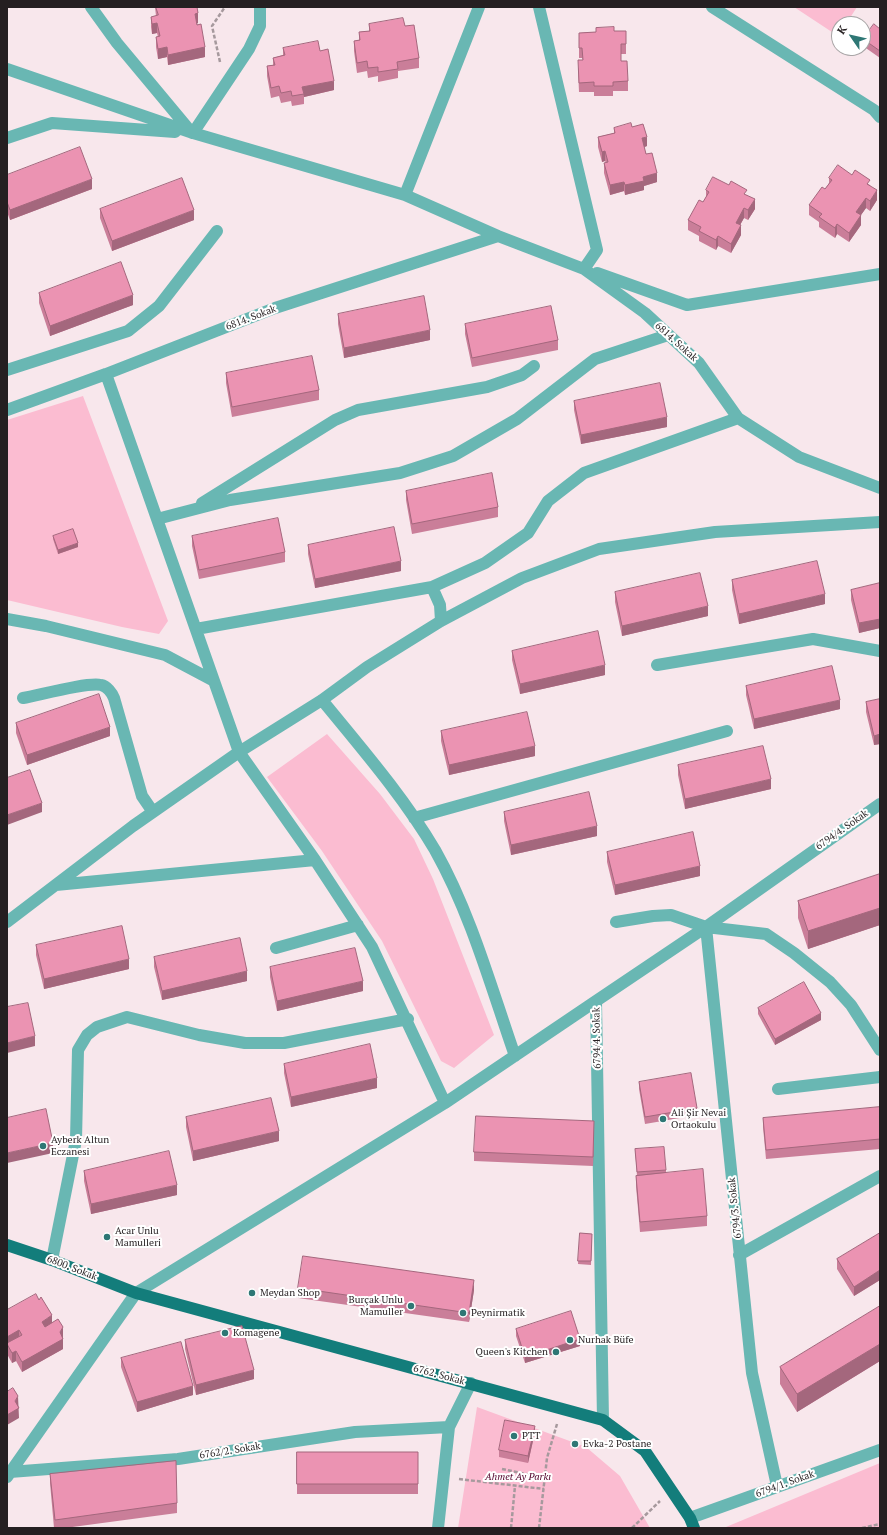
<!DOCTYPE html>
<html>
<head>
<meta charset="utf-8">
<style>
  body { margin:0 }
  #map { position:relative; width:887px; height:1535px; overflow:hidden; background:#f8e7ec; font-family:"PT Serif",serif }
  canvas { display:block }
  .frame { position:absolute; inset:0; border:8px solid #251f21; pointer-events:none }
  .north { position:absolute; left:831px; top:16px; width:40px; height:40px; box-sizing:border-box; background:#fff; border:1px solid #a8a5a6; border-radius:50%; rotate:304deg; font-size:11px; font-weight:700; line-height:16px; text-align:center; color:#251f21 }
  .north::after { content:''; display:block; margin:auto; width:14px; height:18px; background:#2e7775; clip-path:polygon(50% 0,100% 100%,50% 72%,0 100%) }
</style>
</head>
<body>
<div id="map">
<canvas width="887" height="1535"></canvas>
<div class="frame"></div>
<div class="north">K</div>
</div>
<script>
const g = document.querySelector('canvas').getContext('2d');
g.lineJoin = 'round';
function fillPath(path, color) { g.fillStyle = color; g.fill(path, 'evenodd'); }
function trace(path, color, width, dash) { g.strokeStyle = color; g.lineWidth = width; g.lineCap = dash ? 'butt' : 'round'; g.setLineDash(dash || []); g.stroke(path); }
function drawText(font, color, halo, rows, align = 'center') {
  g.font = font + ' "PT Serif",serif'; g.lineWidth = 4; g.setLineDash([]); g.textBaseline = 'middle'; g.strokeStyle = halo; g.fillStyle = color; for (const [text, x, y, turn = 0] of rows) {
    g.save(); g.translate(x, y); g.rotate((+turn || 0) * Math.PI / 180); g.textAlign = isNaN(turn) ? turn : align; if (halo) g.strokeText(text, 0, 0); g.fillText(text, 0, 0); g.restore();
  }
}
fillPath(new Path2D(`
  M794,7h63l-11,17h-7l-1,12z
  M83,396l85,225 -9,13 -37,-7 -115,-27v-180z
  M327,734l53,60 34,45 19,40 61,156 -40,33 -13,-7 -59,-120 -60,-90 -55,-74z
  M477,1407l109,40 34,29 30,52h-192z
  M880,1463v65h-153l-1,-1z`), '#fbbcd1');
trace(new Path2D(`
  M220,62l-8,-36 13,-19
  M502,1469l43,9
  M459,1479l85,10
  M511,1528l4,-42
  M539,1528l8,-70 10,-34
  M632,1528l28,-27
  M862,1528l18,-4`), '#a6999d', 2.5, [4, 2]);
trace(new Path2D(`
  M91,7l26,36 75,90
  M539,7l58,243 -13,19
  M712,7l162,103 6,7
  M7,69l186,64 212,62 93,41 86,33 61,44 54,50 39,55 61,39 81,31
  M193,133l56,-84 11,-23v-19
  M7,138l45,-15 123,9
  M405,195l74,-188
  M597,273l90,32 193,-31
  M7,370l121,-39 31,-25 58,-75
  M106,374l108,307
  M7,410l99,-36 169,-66 223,-72
  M202,503l133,-83 23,-10 129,-23 35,-12 12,-9
  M157,519l73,-19 170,-27 53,-17 64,-37 78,-60 73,-24
  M432,587l8,18 1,16
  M7,619l39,7 119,29 49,26 25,71 76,108 57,87 73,156
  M196,629l236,-42 53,-24 43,-30 20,-32 36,-28 154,-55
  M657,665l156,-26 67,12
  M23,698c17,-3 64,-16 78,-13 6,1 11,8 13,13l28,98 11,16
  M322,700c40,49 81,96 113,150 36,64 56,137 80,206
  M414,818l313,-87
  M56,885l259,-25
  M7,922l126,-96 106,-74 83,-52 45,-33 74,-46 81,-43 77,-29 116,-17 165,-10
  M616,922l37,-6 18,-1 35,12 60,7 28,19 36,29 21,23 29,45
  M706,927l46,446 25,113
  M276,948l82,-23
  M778,1089l102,-12
  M739,1255l141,-79
  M52,1260l24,-120 2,-90 9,-15 10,-8 30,-10 72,18 46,8h39l124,-24
  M603,1420l-7,-419 110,-74 174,-123
  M10,1472l168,-13 177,-27 94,-5
  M7,1477l129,-184 309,-190 151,-102
  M690,1518l190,-68
  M438,1528l11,-101 22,-44`), '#69b7b3', 12);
trace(new Path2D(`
  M7,1245l45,15 84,33 467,127 42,31 45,67 4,10`), '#137d7b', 12);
fillPath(new Path2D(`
  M155,7h42l1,16h-1l8,34 -37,8 -1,-8 -9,2 -2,-12v-10h2l-1,-4 -5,1 -1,-7v-10l5,-1z
  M369,24l36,2 14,32v10l-21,3v7l-20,4v-6l-10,2 -1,-7 -10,2 -3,-22v-10l5,-1v-8l10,-1z
  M880,29v29l-17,-12v-7z
  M614,31h12v23h-5v7l7,20v10h-15v5h-19v-4h-15l-1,-23 5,-9 -1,-2h-3v-25z
  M283,48l37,3 14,39 -30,7v7l-12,2 -1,-5 -10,2 -2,-7 -8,2 -4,-22v-10l6,-1v-7l10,-3z
  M632,127l15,19 -3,1 2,7 11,28 -13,4v4l-19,5 -1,-4 -14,4 -6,-22v-10h2l-1,-2 -3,1 -4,-15v-10l16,-4v-5z
  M7,175l85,14 -82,31 -3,-8z
  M852,175l18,10 7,15 -7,11 -4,-3 -5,7v10l-12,17 -12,-8 -2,4 -16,-11v-5l-10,-7v-10l16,-16 4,-6v-5z
  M706,190l41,5 8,14 -7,11 -4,-2 -4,7 1,10 -10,18 -13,-7 -2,4 -17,-9v-5l-11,-6v-10l15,-18 3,-5z
  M100,209l94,11 -82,31 -12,-33z
  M39,293l94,12 -83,31 -11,-33z
  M338,314l92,26 -86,18 -6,-34z
  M465,324l93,16v10l-86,17 -7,-33z
  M226,373l93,17v10l-87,17 -6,-34z
  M574,401l93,26 -86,17 -7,-34z
  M406,491l92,16v10l-86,17 -6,-34z
  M53,536l25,11 -20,7 -5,-15z
  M192,536l93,16v10l-86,17 -7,-33z
  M308,545l93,26 -86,17 -7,-34z
  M732,580l93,24 -86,20 -7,-34z
  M880,583v45l-21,5 -8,-33v-10z
  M615,592l93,24 -86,20 -7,-34z
  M512,651l93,24 -85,19 -8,-34z
  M746,686l94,23 -86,20 -8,-34z
  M880,699v45l-6,1 -8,-33v-10z
  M16,723l94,13 -83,29 -11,-32z
  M441,731l94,25 -86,19 -8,-34z
  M678,765l93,24 -86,20 -7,-34z
  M504,812l93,24 -86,19 -7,-34z
  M607,852l93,24 -85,19 -8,-33z
  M880,874v51l-72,24 -10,-31v-17z
  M36,945l93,24 -85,20 -8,-34z
  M154,957l93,24 -85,19 -8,-33z
  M270,967l93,24 -86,20 -7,-34z
  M758,1008l63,12 -46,25 -17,-31z
  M284,1064l93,24 -86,19 -7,-34z
  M639,1082l58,26v7l-52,9 -6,-35z
  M880,1107v42l-114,10 -3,-32v-9z
  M186,1117l93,24 -86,20 -7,-34z
  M594,1131l-1,35 -119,-5v-9z
  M635,1149l31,21v3l41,43v10l-67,6 -4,-46v-10h1z
  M84,1171l93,24 -86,19 -7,-33z
  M580,1233l12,1 -1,31 -13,-1z
  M880,1233v47l-26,16 -17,-27v-10z
  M298,1288l176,2 -5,32 -171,-24z
  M880,1306v55l-83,51 -17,-28v-17z
  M7,1310l45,12 10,15 1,12 -41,23 -6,-11 -4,2 -5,-9z
  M516,1329l64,17 -55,17 -9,-27z
  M185,1340l69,39 -58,16 -11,-46z
  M121,1358l72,37 -56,17 -16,-45z
  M535,1432l-7,31 -29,-6v-7z
  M297,1452h121v42h-121z
  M50,1474l127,29v10l-112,15h-11l-4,-45z`), '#ca7e99');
fillPath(new Path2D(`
  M198,13v10l-3,1v-10z
  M157,23v10l-5,1v-10z
  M167,47v10l-9,2v-10z
  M205,47v10l-37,8v-10z
  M334,81v9l-30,7 -2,-10z
  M647,137v9l-5,2v-10z
  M605,151v10l-3,1v-10z
  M657,173v9l-13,4v4l-19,5v-10l18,-8z
  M92,179v10l-82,31v-10z
  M624,182v9l-14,4v-10z
  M877,190v10l-7,11v-10z
  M866,198v10l-10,14v-10z
  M755,199v10l-7,11v-10z
  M744,208v10l-8,14v-9z
  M194,210v10l-82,31v-10z
  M861,215v10l-12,17v-9z
  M837,224v10l-2,4v-10z
  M741,225v10l-10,18v-9z
  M718,236v10l-2,4v-10z
  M133,295v10l-83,31v-10z
  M430,330v10l-86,18v-10z
  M667,417v10l-86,17v-9z
  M78,543v4l-20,7v-4z
  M401,561v10l-86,17v-9z
  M825,594v10l-86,20v-10z
  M708,606v10l-86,20v-10z
  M880,619v9l-21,5v-10z
  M605,665v10l-85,19v-10z
  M840,700v9l-86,20v-10z
  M110,727v9l-83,29v-10z
  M880,734v10l-6,1v-9z
  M535,746v10l-86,19v-10z
  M771,779v10l-86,20v-10z
  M42,803v9l-35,13v-10z
  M597,826v10l-86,19v-10z
  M700,866v10l-85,19v-10z
  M880,908v17l-72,24v-18z
  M129,959v10l-85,20v-10z
  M247,971v10l-85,19v-9z
  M363,981v10l-86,20v-10z
  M821,1013v7l-46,25v-6z
  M35,1036v10l-28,7v-10z
  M377,1078v10l-86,19v-10z
  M594,1121v10l-1,35v-9z
  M279,1131v10l-86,20v-10z
  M53,1143v10l-46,10v-10z
  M177,1185v10l-86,19v-10z
  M880,1270v10l-26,16v-9z
  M474,1280v10l-5,32v-9z
  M52,1315v10l-10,6v-9z
  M63,1327v22l-41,23v-10l38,-30z
  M19,1330v10l-12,4v-7z
  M580,1339v7l-55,17v-6z
  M880,1344v17l-83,51v-18z
  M16,1351v10l-4,2v-10z
  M254,1370v9l-58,16v-10z
  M8,1384v10l-1,1v-10z
  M193,1386v9l-56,17v-10z
  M18,1396l1,22 -12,7v-10z
  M535,1426v6l-7,31v-7z`), '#a4677d');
const building = new Path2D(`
  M156,7h41l1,6 -3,1 2,11 4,-1 4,23 -37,8 -1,-8 -9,2 -2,-12 4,-1 -3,-13 -5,1 -1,-7 7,-2z
  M403,18l2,8 9,-1 5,33 -22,4 1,7 -20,3v-5l-10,1 -1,-7 -10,2 -3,-22 6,-1 -1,-8 11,-1 -1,-7z
  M874,24l6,5v22l-17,-12z
  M614,27v4h12v13h-5v17h6l1,20 -15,1v4h-19v-4l-15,1 -1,-23h5l-1,-12h-3v-15l17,-1v-4z
  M318,41l2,10 8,-2 6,32 -32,6 2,7 -12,2 -1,-5 -10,2 -2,-7 -8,2 -4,-22 8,-1 -2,-7 12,-3 -2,-7z
  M631,123l1,4 11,-3 4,13 -5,1 4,16 6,-1 5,20 -14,4 1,4 -19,4 -1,-3 -14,3 -6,-22 4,-1 -3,-11 -3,1 -4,-15 17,-4 -1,-5z
  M80,147l12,32 -82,31 -3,-8v-27z
  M838,165l14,10 3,-5 15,10 -3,4 10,6 -7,11 -4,-3 -10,14 5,3 -12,18 -12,-9 -2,4 -16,-11 3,-3 -13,-9 13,-18 3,2 7,-9 -3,-2z
  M713,177l16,8 2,-4 16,9 -3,4 11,5 -7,11 -4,-2 -8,15 5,2 -10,19 -13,-8 -2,4 -17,-9 2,-4 -13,-7 11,-20 4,2 6,-10 -3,-2z
  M182,178l12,32 -82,31 -12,-32z
  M121,262l12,33 -83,31 -11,-33z
  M424,296l6,34 -86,18 -6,-34z
  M551,306l7,34 -86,18 -7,-34z
  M312,356l7,34 -87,17 -6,-34z
  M660,383l7,34 -86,18 -7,-34z
  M492,473l6,34 -86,17 -6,-33z
  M278,518l7,34 -86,18 -7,-34z
  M394,527l7,34 -86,18 -7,-34z
  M73,529l5,14 -20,7 -5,-14z
  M817,561l8,33 -86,20 -7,-34z
  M700,573l8,33 -86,20 -7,-34z
  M880,583v36l-21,4 -8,-33z
  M598,631l7,34 -85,19 -8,-33z
  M832,666l8,34 -86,19 -8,-33z
  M99,694l11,33 -83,28 -11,-32z
  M880,699v35l-6,2 -8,-34z
  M527,712l8,34 -86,19 -8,-34z
  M763,746l8,33 -86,20 -7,-34z
  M30,770l12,33 -35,12v-37z
  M589,792l8,34 -86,19 -7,-33z
  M693,832l7,34 -85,19 -8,-33z
  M880,874v34l-72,23 -10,-30z
  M122,926l7,33 -85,20 -8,-34z
  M240,938l7,33 -85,20 -8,-34z
  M355,948l8,33 -86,20 -7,-34z
  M804,982l17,31 -46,26 -17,-31z
  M28,1003l7,33 -28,7v-36z
  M370,1044l7,34 -86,19 -7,-33z
  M691,1073l6,35 -52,9 -6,-35z
  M271,1098l8,33 -86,20 -7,-34z
  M880,1107v32l-114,11 -3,-32z
  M46,1109l7,34 -46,10v-35z
  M476,1116l118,5 -1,36 -119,-5z
  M664,1147l2,23 -29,2 -2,-23z
  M169,1151l8,34 -86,19 -7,-33z
  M703,1169l4,47 -67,6 -4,-46z
  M580,1233l12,1 -1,27h-13z
  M880,1233v37l-26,17 -17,-28z
  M303,1256l171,24 -5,33 -171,-25z
  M36,1294l3,6 2,-3 11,18 -10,7 3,5 13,-8 5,8 -3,5 3,7 -41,23 -6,-11 -4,2 -5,-9v-1l15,-8 -3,-5 -12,7v-27z
  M880,1306v38l-83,50 -17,-27z
  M571,1311l9,28 -55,18 -9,-28z
  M242,1326l12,44 -58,15 -11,-45z
  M181,1342l12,44 -56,16 -16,-44z
  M13,1388l5,8 -3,5 4,7 -12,7v-23z
  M505,1420l30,6 -7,30 -29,-6z
  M297,1452h121v32h-121z
  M176,1461l1,42 -122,17 -5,-46z`);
fillPath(building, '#eb93b2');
trace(building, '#a4677d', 1);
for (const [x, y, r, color] of [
  [663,1119,4,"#2e7775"],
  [43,1146,4,"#2e7775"],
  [107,1237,4,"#2e7775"],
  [252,1293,4,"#2e7775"],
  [411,1306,4,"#2e7775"],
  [463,1313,4,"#2e7775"],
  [225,1333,4,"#2e7775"],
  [570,1340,4,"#2e7775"],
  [556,1352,4,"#2e7775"],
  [514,1436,4,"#2e7775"],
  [575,1444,4,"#2e7775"]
]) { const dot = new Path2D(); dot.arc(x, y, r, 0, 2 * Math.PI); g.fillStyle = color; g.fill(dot); trace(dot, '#fff', 1.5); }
drawText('10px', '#251f21', '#fff', [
  ["6814. Sokak",251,318,-21],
  ["6814. Sokak",676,342,42],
  ["6794/4. Sokak",842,830,-35],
  ["6794/4. Sokak",597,1038,-91],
  ["6794/3. Sokak",735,1208,-96],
  ["6800. Sokak",72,1268,21],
  ["6762. Sokak",439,1375,15],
  ["6762/2. Sokak",230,1451,-9],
  ["6794/1. Sokak",785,1484,-20]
]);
drawText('10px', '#251f21', '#fff', [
  ["Ali Şir Nevai",671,1113],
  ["Ortaokulu",671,1125],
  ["Ayberk Altun",51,1140],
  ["Eczanesi",51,1152],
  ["Acar Unlu",115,1231],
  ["Mamulleri",115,1243],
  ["Meydan Shop",260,1293],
  ["Burçak Unlu",403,1300,"right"],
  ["Mamuller",403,1312,"right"],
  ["Peynirmatik",471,1313],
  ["Komagene",233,1333],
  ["Nurhak Büfe",578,1340],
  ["Queen's Kitchen",548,1352,"right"],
  ["PTT",522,1436],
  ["Evka-2 Postane",583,1444]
], 'left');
drawText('italic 10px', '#54052d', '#fff', [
  ["Ahmet Ay Parkı",518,1477]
]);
</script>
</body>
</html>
